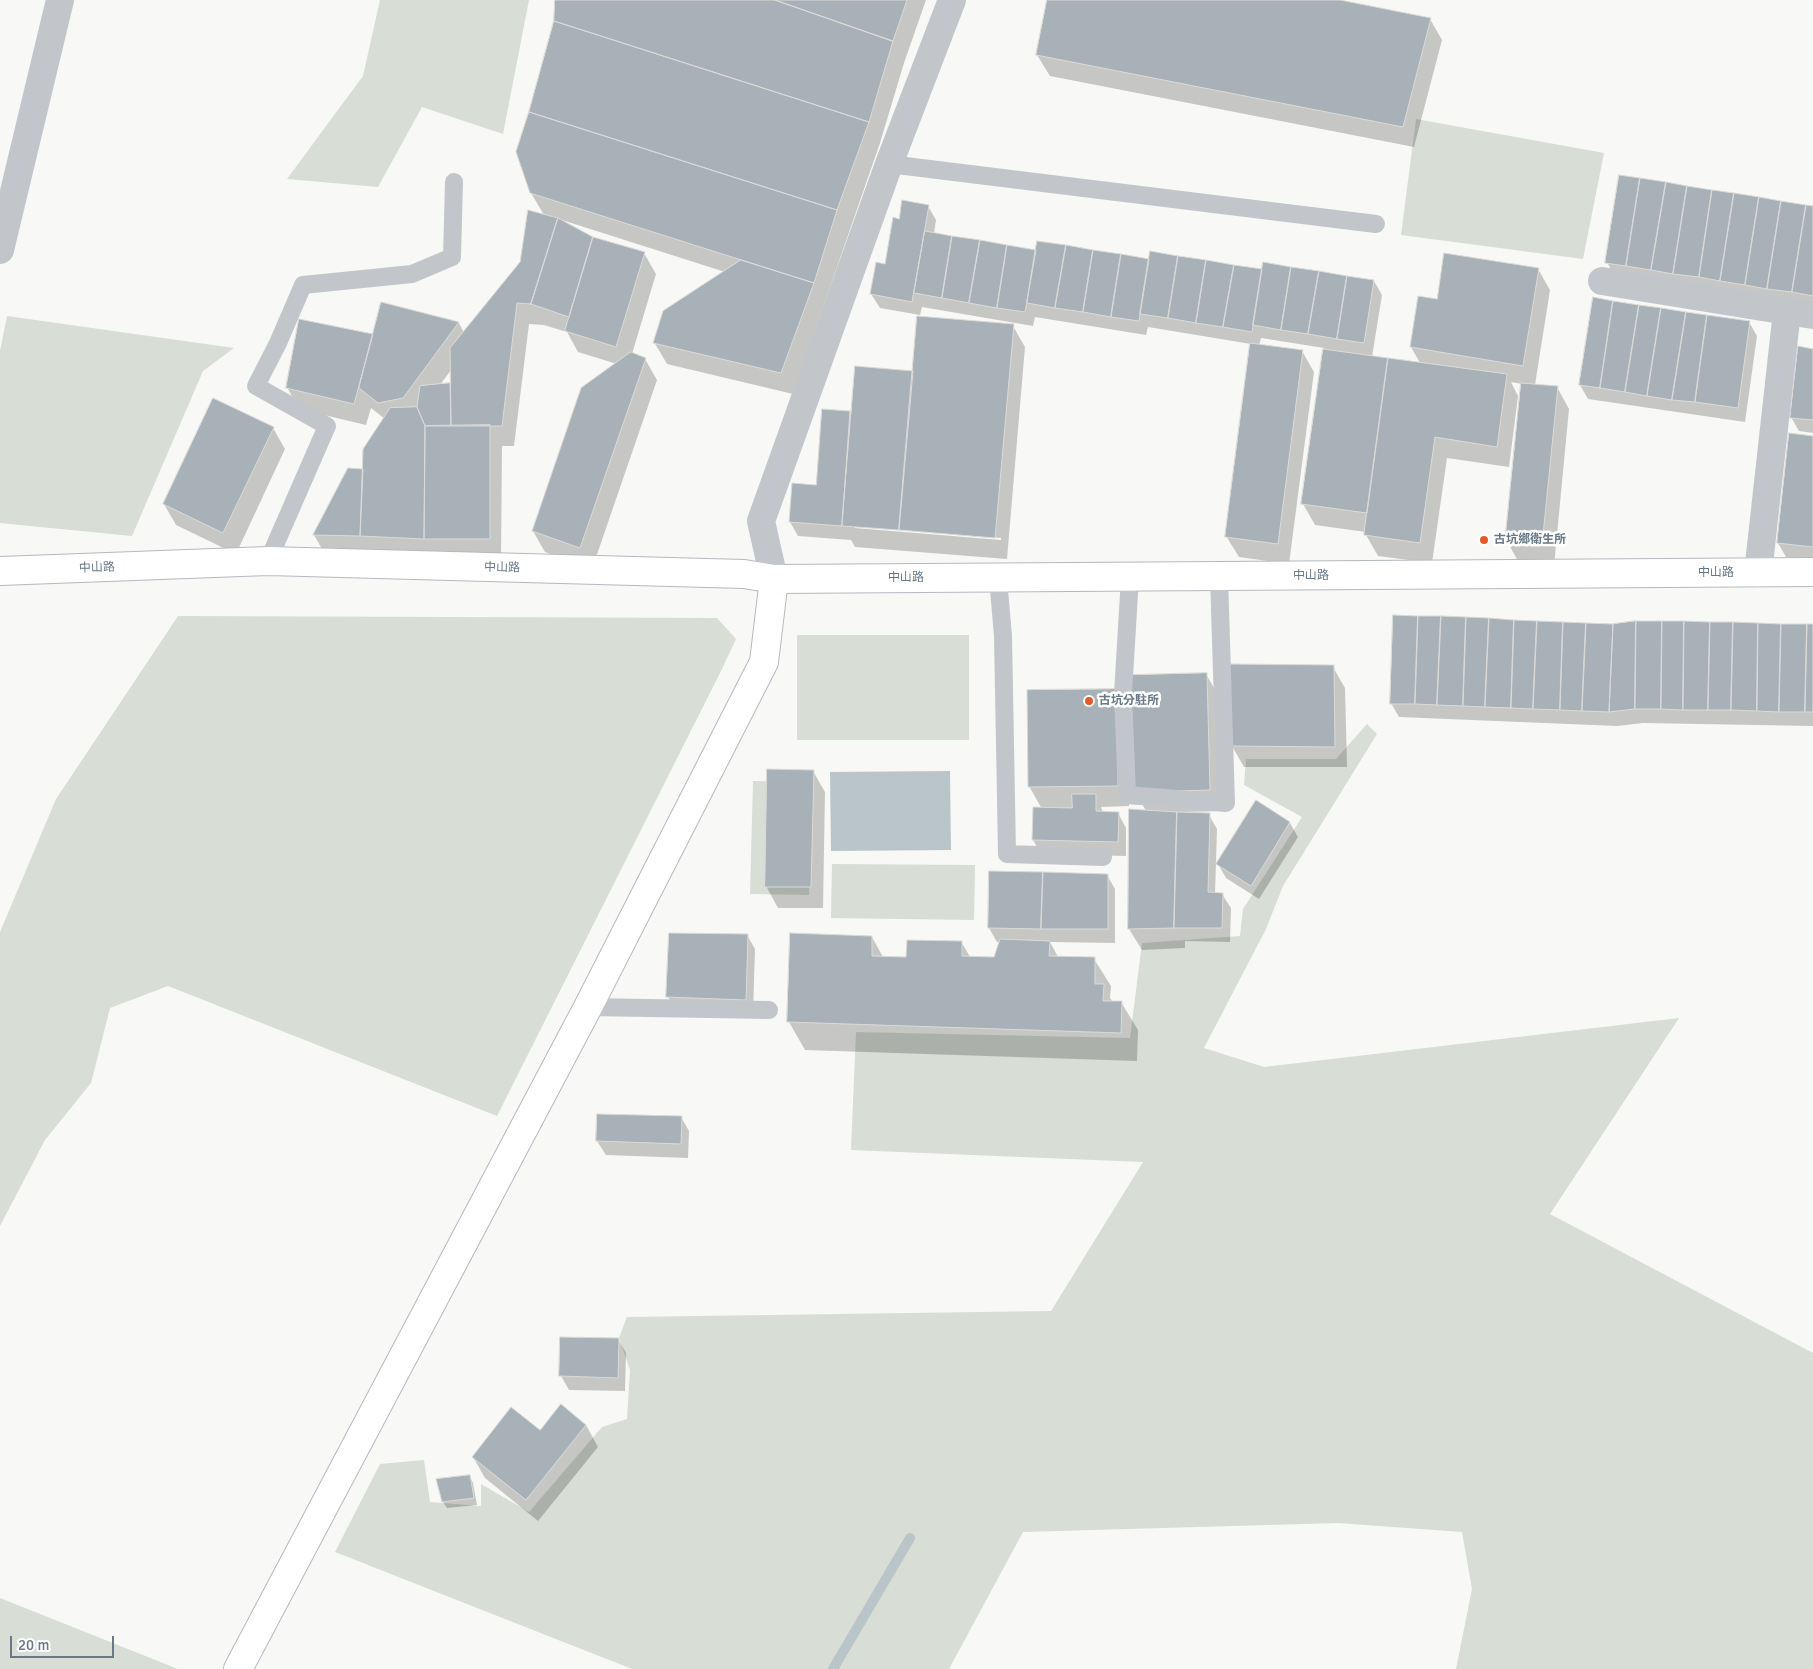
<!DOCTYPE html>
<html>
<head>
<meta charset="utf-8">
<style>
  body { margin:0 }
  #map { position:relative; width:1813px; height:1669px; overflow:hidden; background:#f8f8f6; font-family:Signika,sans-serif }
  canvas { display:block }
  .scale { position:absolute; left:10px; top:1636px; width:104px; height:22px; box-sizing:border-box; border:2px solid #687887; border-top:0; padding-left:6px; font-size:15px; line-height:18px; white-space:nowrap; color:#687887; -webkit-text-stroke:4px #fff; paint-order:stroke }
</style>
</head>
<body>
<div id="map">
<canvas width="1813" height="1669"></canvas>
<div class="scale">20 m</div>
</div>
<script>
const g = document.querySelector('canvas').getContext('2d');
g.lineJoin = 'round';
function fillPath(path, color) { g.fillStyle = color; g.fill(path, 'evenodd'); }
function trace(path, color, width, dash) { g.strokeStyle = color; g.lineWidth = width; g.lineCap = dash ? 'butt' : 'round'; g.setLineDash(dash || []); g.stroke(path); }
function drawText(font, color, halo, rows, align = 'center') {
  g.font = font + ' Signika,"Noto Sans TC",sans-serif'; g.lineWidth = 5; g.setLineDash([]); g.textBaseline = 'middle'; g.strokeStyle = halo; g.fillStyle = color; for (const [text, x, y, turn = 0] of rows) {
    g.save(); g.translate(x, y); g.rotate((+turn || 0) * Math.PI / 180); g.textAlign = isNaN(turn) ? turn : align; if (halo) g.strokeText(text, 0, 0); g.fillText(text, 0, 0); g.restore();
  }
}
fillPath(new Path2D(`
  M380,0h149l-26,134 -81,-27 -44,80 -91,-8 76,-103z
  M1416,119l188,34 -21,106 -182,-24z
  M7,316l227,32 -31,23 -71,165 -132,-13v-172z
  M178,616l539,2 19,21 -15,32 -224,445 -329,-130 -58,22 -19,75 -46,57 -45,86v-294l56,-133z
  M797,635h172v105h-172z
  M1367,724l10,10 -94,152 -17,43 -62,119 60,19 415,-49 -129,196 263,139v316h-357l16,-80 -10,-57 -124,-9 -315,9 -74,137h-317l-297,-117 45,-88 44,-4 6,42 51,4v-22l48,28 73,-85 25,-8 3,-49 -11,-32 8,-21 424,-6 92,-149 -292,-12 5,-118 274,6 12,-95 98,-7 3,-27 59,-92 -58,-32 2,-26h90z
  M753,781l58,1 -2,113 -59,-1z
  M832,864l143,1 -1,55 -143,-2z
  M0,1598l178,71h-178z`), '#d8ddd5');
fillPath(new Path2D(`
  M950,771l1,79 -120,1 -1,-79z`), '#bac5ca');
fillPath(new Path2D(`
  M557,0h369l-22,63 -24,80 -87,251 -126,-30 -13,-22 71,-70 -163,-52v1l31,17 51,15 12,21 -24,80 13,5 12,21 -65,189 -47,-17 -12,-21 84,-167 -39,-12 -11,-20 -23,-7 -15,-1 -15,122h-12l-1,114 -175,-4 -12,-21 50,-65 21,-51 -14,-11 -5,17 -67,-16 -12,-22 87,-51 8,-32 77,19 5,10 57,-70 23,-48 -13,-22 24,-172zM451,370v14l-11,1z
  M1049,0h285l96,19 12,21 -28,107 -364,-71 -13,-21z
  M928,206l8,14 -2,14 103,17 113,9 224,21 8,14 -10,62 48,6 -9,-16 8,-49 19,3 100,-32 12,21 -15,95 22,2 12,22 -15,157 -35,-3 -12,-22 15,-157 -11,-2 7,14 -9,71 -62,-9 -15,105 -54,-7 -12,-21v-3l-51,-7 -12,-21 21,-156 -63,-10 -2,8 43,5 12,21 -25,192 -50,-7 -13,-21 25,-192 -103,-17 -2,8 -111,-18 -2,9 -111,-19 -2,8 -40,-7 -9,-14 15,-29 14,-45z
  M1813,207v102l-198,-32 -8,-15z
  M1749,322l8,14 -12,86 -157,-23 -8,-14z
  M1013,326l12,21 -18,212 -152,-12 -4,-7 -53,-4 -8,-14 27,-36 33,-73 2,3 62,-44zM855,526l146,12v2l-146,-12z
  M1813,350v83l-14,-2 -8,-14z
  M273,428l12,21 -49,105 -60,-29 -12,-21z
  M1813,437v123l-27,-3 -8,-14z
  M1613,626h200v100l-170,-3 -26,3 -218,-9 -8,-14z
  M1333,667l12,21 2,79h-103l-12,-21z
  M1206,674l12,21 3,116 -39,1v2l27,1 8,14 -2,65h7l9,14 -1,34 -45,-1v7l-43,2 -13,-21 17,-118 -11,-20z
  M1129,711v95l-28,1 2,6h15l8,15v28l-85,-2 -8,-14 9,-31 -13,-23z
  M813,771l12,21 -2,116h-45l-12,-22z
  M1290,823l8,14 -39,62 -33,-21 -8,-14z
  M1107,875l8,14v54l-65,-1 8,15 36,2 17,27 -1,12 3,4h8l17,28 -1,31 -332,-11 -16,-28 3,-87 80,2 11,20 24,1 55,-15 8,14 24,1 6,-16h-3l-8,-14z
  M747,935l8,14 -2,64 -77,-2 -8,-14z
  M599,1115l82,2 8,14 -1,27 -82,-3 -9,-14z
  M618,1339l8,14 -1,38 -56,-1 -8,-14z
  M586,1425l12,22 -60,74 -53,-43 -12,-21 67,-25z
  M470,1477l3,6 4,22 -30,3 -4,-6z`), '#0003');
trace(new Path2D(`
  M833,1669l77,-131`), '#bac5ca', 10);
const building = new Path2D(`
  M555,0h220l118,41 -24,81 -315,-101z
  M775,0h132l-14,41z
  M1047,0h293l91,18 -28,109 -367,-72z
  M554,21l315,101 -32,88 -308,-98z
  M529,112l308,98 -23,73 -284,-90 -14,-41z
  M1619,175l21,3 -14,88 -21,-3z
  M1640,178l26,4 -15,88 -25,-4z
  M1666,182l21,4 -14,88 -22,-4z
  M1687,186l25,4 -13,87 -26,-3z
  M1712,190l22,3 -14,88 -21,-4z
  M1734,193l25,4 -14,88 -25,-4z
  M1759,197l22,4 -14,88 -22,-4z
  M902,200l27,5 -17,97 -42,-8 6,-32 9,2 8,-47 6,2z
  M1781,201l25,4 -14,87 -25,-3z
  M1806,205l7,1v90l-21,-4z
  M528,210l30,8 -27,86 -14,-1 -15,123h-51l-1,-78 70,-86z
  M558,218l35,19 -24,80 -38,-13z
  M925,231l27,5 -10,62 -28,-5z
  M952,236l28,4 -11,63 -27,-5z
  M593,237l52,15 -29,95 -51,-16z
  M980,240l27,5 -10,63 -28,-5z
  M1037,241l29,4 -11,63 -28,-5z
  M1007,245l29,5 -11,62 -28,-4z
  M1066,245l27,5 -10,62 -28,-4z
  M1093,250l28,4 -10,63 -28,-5z
  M1150,251l28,5 -10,62 -28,-4z
  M1444,253l95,15 -16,98 -113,-19 8,-51 19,3z
  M1121,254l28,5 -10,62 -28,-4z
  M1178,256l28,4 -10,63 -28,-5z
  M741,260l73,23 -33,90 -128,-30 10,-32z
  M1206,260l28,5 -11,62 -27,-4z
  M1263,262l28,5 -10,63 -28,-5z
  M1234,265l28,4 -10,63 -29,-5z
  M1291,267l28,4 -11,63 -27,-4z
  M1319,271l28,5 -10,63 -29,-5z
  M1347,276l27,4 -10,63 -27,-4z
  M1593,297l20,4 -13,87 -21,-3z
  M1613,301l26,4 -14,87 -25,-4z
  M381,302l78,20 -56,76 -25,5 -19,-15z
  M1639,305l22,3 -14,88 -22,-4z
  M1661,308l25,4 -14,88 -25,-4z
  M1686,312l21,3 -12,87 -23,-2z
  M1707,315l43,6 -12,87 -43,-6z
  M917,316l97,8 -19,214 -96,-8z
  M299,319l74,15 -19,70 -68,-16z
  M1250,343l53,7 -25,194 -53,-7z
  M1798,346l15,3v71l-23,-2z
  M1323,349l65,9 -21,155 -66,-9z
  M631,352l15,6 -66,190 -48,-17 49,-143z
  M1388,358l119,16 -10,73 -62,-10 -15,106 -56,-8z
  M855,366l58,5 -14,159 -57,-4z
  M450,383l1,43h-26l-8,-19 3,-21z
  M1521,383l37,3 -16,159 -37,-3z
  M213,398l61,29 -51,106 -60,-29z
  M417,407l8,19 -1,113 -64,-3 3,-87 27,-41z
  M822,409l28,2 -8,115 -53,-4 3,-39 24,2z
  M490,425v114h-66l1,-113z
  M1789,433l24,3v111l-36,-4z
  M348,468l15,1 -3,67 -47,-1z
  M1393,615l25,1 -3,88h-25z
  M1418,616h23l-4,89 -22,-1z
  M1441,616l25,1 -3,89 -26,-1z
  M1466,617l23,1 -4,89 -22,-1z
  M1489,618l25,2 -3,88 -26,-1z
  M1514,620l23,1 -4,88 -22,-1z
  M1537,621l26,1 -3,88 -27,-1z
  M1636,621l-1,88 -26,3 4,-88z
  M1636,621h26l-1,88h-26z
  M1662,621h22l-1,89 -22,-1z
  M1684,621l26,1 -2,88h-25z
  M1563,622l23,1 -4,88 -22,-1z
  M1710,622h23l-2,88h-23z
  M1733,622l25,1 -1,88 -26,-1z
  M1586,623l27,1 -4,88 -27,-1z
  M1758,623l23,1 -2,88 -22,-1z
  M1781,624h26l-2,88h-26z
  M1807,624h6v88h-8z
  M1228,664l106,1 1,82 -104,-1z
  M1207,673l3,117 -77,2 -2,-117z
  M1117,689l1,97 -90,1 -1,-97z
  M767,769l47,1 -3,117h-46z
  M1072,794h24v17l23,1 -1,30 -86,-2 1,-33 39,1z
  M1256,800l34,22 -39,64 -35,-22z
  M1129,809l48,3 -3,116 -46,1z
  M1177,812l33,1 -2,79 15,1 -1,35h-48z
  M989,871l54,1 -2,57 -53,-1z
  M1043,872l65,2v55h-67z
  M669,933l79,1 -2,66 -80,-3z
  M790,933l82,3v20l34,1 1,-17 55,1v15l32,1 6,-18 50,2 -1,15 46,1v27h9l-1,17h19l-1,32 -334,-11z
  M597,1114l85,2 -1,28 -85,-3z
  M560,1337l59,1 -1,40 -59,-2z
  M561,1404l25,21 -60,75 -54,-43 39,-50 29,23z
  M470,1475l4,23 -32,4 -6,-23z`);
fillPath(building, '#a8b1b7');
trace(building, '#dadad8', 1);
const secondary = new Path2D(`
  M0,571l268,-10 476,13 30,5 1039,-7
  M238,1669l350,-662 176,-345 10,-83`);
trace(secondary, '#b4b9be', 30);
trace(new Path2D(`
  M889,164l487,60
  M268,561l59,-135 -71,-40 22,-43 25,-58 109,-11 40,-17 2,-75
  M1130,577l-7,117 4,101 99,8 -7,-227
  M998,578l5,58 4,218 96,3
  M588,1007l181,3`), '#c2c6ca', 18);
trace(new Path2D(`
  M0,250l60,-250
  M1602,281l185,30 -29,262
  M1787,311l26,4
  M774,579l-13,-58 128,-357 63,-164`), '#c2c6ca', 28);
trace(secondary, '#fff', 28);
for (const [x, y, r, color] of [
  [1484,540,5,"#e35b2b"],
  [1089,701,5,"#e35b2b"]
]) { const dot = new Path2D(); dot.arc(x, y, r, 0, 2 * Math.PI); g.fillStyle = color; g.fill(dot); trace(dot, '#fff', 2); }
drawText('bold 12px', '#687887', '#fff', [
  ["古坑鄉衛生所",1494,540],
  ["古坑分駐所",1099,701]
], 'left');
drawText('12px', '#687887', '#fff', [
  ["中山路",97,568,-2],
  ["中山路",502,568,1],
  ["中山路",1716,573],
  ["中山路",1311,576],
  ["中山路",906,578]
]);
</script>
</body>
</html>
